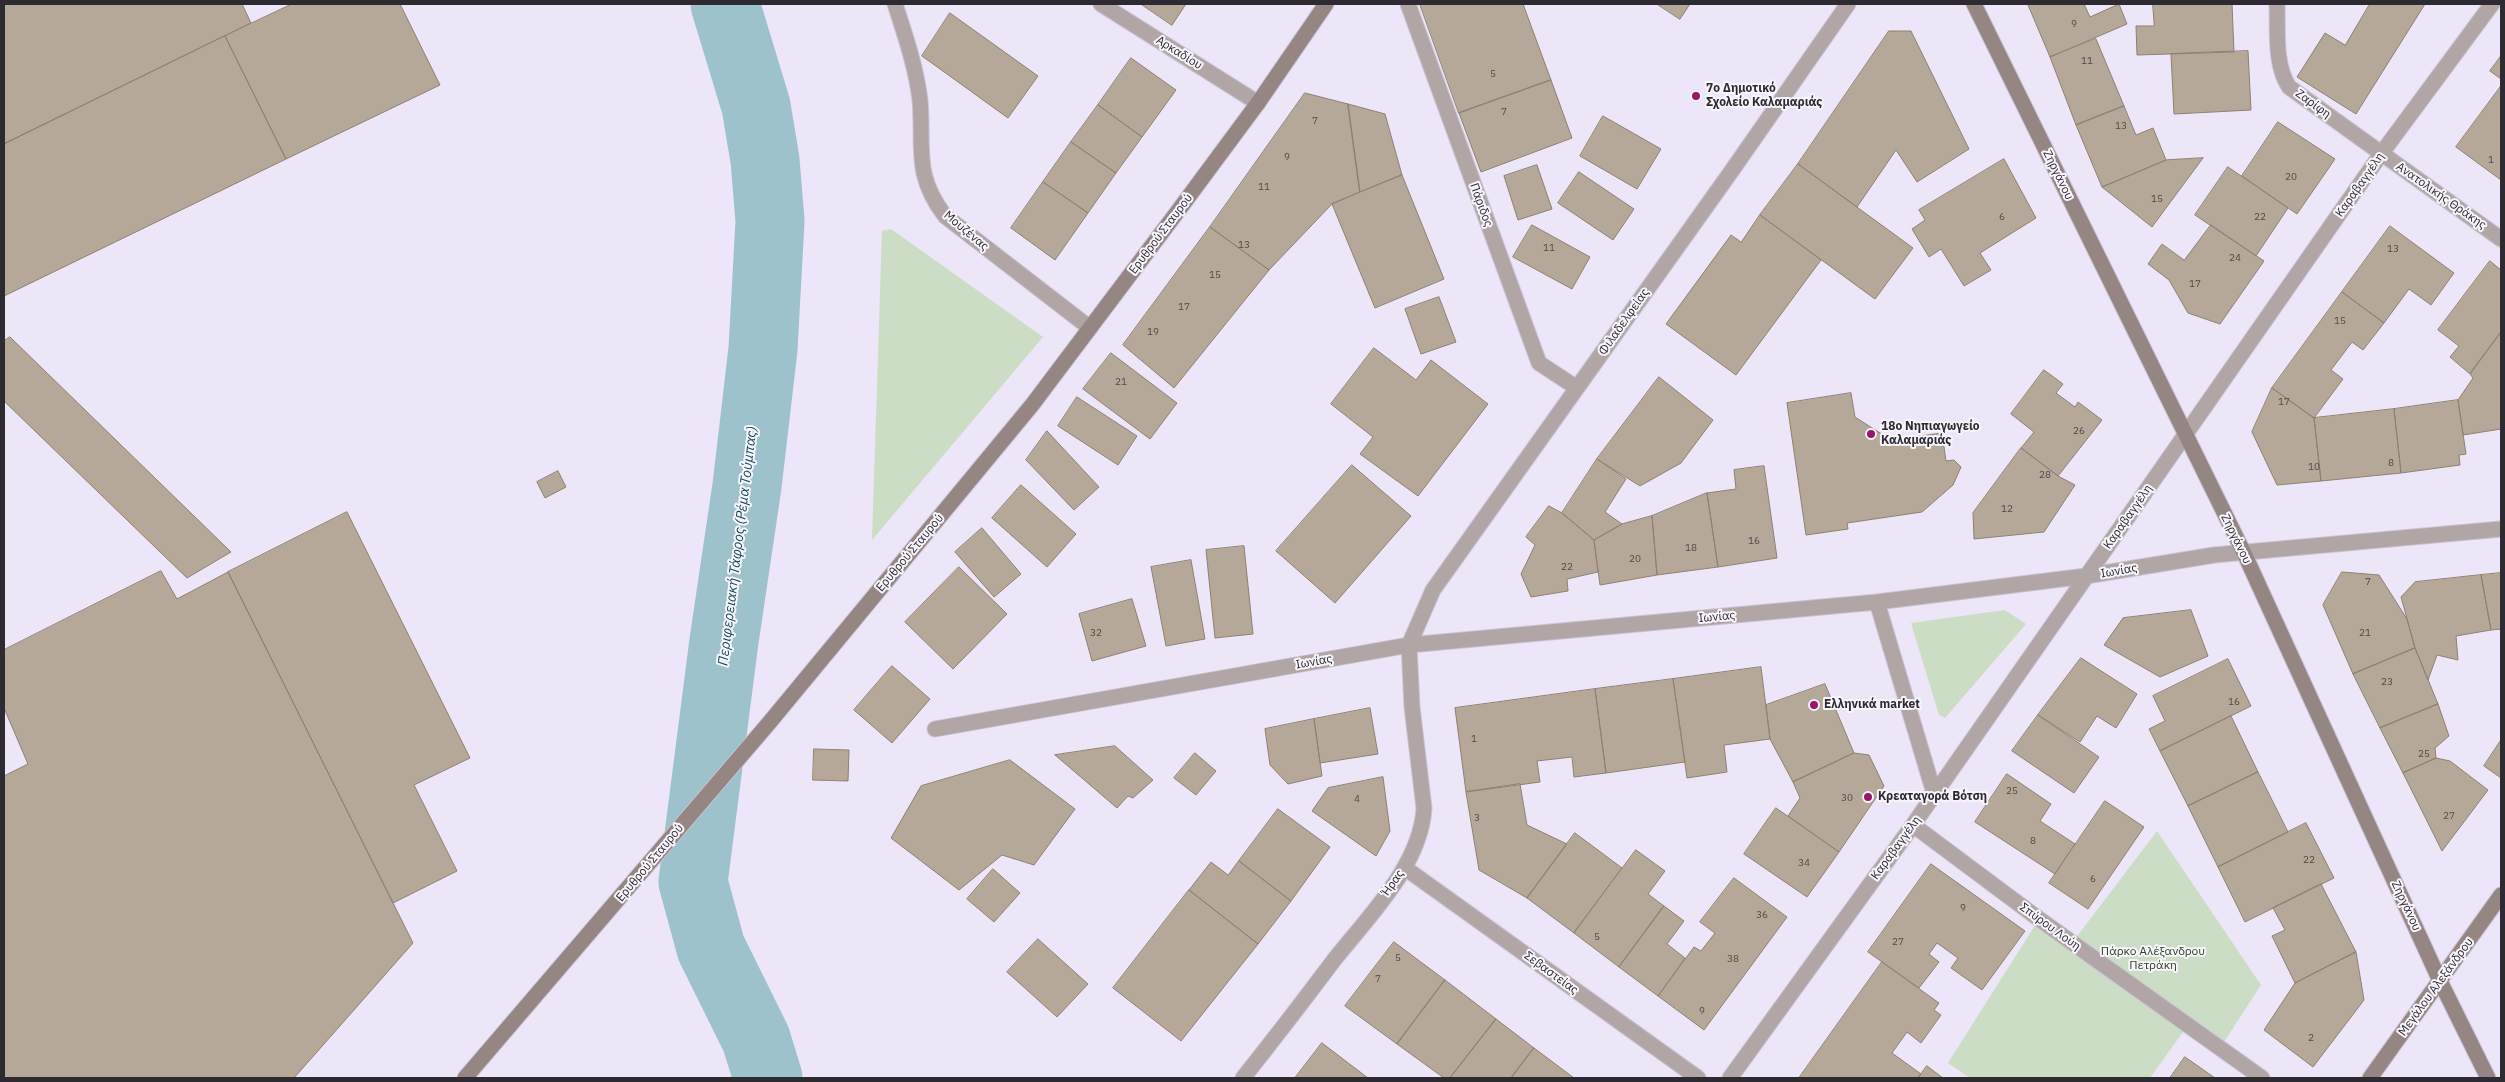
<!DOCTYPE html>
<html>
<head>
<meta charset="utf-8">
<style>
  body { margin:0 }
  #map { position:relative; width:2505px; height:1082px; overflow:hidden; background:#ede5f8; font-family:"IBM Plex Sans",sans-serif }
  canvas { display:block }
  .frame { position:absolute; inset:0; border:5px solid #2d2a31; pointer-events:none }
</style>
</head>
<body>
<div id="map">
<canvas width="2505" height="1082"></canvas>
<div class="frame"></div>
</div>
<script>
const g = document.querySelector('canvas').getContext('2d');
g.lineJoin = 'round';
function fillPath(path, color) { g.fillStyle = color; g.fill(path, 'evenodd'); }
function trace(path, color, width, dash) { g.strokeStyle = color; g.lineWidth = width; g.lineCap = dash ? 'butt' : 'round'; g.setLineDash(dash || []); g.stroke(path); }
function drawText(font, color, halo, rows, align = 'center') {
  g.font = font + ' "IBM Plex Sans",sans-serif'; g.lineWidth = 4; g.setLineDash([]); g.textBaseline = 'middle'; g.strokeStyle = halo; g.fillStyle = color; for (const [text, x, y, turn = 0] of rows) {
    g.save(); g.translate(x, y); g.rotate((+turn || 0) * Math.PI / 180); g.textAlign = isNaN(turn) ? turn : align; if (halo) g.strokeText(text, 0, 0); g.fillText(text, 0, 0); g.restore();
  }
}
fillPath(new Path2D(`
  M891,229l152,108 -171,203 10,-309z
  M2005,610l21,14 -81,94 -6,-3 -28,-92z
  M2157,831l104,154 -41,63 -32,-23 -38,53h-180l-22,-15 91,-144 33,24z`), '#ccddc5');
trace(new Path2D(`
  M725,4l31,102 9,54 5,61 -7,128 -16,137 -23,155 -31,241 18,66 45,91 12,39`), '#9dc2cc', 69);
const building = new Path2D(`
  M4,4h238l9,19 -247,121z
  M292,4h108l40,81 -154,74 -61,-123z
  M1141,4h45l-14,21z
  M1420,4h103l28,76 -92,33z
  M1657,4h33l-10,15z
  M2030,4h54l6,13 29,-13 8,20 -77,33 -22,-52z
  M2153,4h79l2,48 -97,3 -1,-29h18z
  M2370,4h55l-69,110 -59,-37 28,-44 20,12z
  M950,13l88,63 -30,42 -86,-62z
  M1889,31h22l58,118 -52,33 -21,-32 -39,57 -59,-43z
  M225,36l61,123 -282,137v-152z
  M2096,39l28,67 -48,19 -26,-68z
  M2248,51l3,59 -77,4 -3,-60z
  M2501,56v23l-11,-8z
  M1131,58l45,32 -34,47 -44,-32z
  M1551,80l21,58 -91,34 -22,-59z
  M2501,86v94l-45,-33z
  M1305,93l43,11 12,88 -28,12 -63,66 -59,-43z
  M1348,104l37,10 17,61 -42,17z
  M1098,105l44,32 -26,36 -45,-31z
  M2124,106l12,29 17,-7 13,32 -64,27 -26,-62z
  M1603,116l58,33 -24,40 -57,-33z
  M2278,122l57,37 -38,55 -55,-38z
  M1071,142l45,31 -28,40 -45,-31z
  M2203,158l-51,69 -50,-40 64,-27z
  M2004,159l32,59 -56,35 11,17 -27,16 -23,-37 -12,8 -17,-28 13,-9 -6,-10z
  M1798,164l115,84 -38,51 -115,-84z
  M1537,165l15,44 -34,11 -14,-44z
  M2228,167l60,41 -32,48 -61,-41z
  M1579,172l55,37 -21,31 -55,-37z
  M1402,175l42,104 -69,29 -43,-104z
  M1043,182l45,31 -33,47 -44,-32z
  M1760,215l61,45 -85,115 -70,-51 65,-89 10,7z
  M1532,225l58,32 -18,32 -59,-32z
  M2211,225l53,36 -44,63 -32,-11 -19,-33 -21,-16 14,-20 22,16z
  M2390,226l64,47 -23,32 -22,-16 -25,34 -42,-31z
  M1210,227l59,43 -95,118 -51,-43z
  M2490,261l11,9v62l-31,42 -20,-17 9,-11 -21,-16z
  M2342,292l42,31 -21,27 -11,-8 -21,28 12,9 -29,39 -42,-30z
  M1439,297l17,45 -35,12 -16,-45z
  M2501,332v97l-38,6 -5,-35 15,-22 -3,-4z
  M10,337l221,215 -44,26 -183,-177v-60z
  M1374,348l42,32 15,-20 57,44 -70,92 -58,-42 13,-17 -42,-33z
  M1111,353l66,50 -27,36 -67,-50z
  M2044,370l19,14 -7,9 19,14 3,-5 24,18 -44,56 -37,-28 13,-16 -23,-18z
  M1659,377l54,43 -32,43 -41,23 -43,-27z
  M2272,388l42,30 7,63 -44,4 -25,-53z
  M1851,393l4,24 36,23 51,-7 4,28 8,-1 7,7 -8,18 -31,27 -75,11 1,6 -42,6 -19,-132z
  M1077,397l60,39 -19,29 -60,-39z
  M2458,400l8,54 -7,1 1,10 -59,8 -7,-64z
  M2394,409l7,64 -80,8 -7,-63z
  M1047,431l52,56 -25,23 -48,-50z
  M2021,448l37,28 17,9 -31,47 -70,7 -1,-26z
  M1597,459l29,20 -21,33 17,12 -28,16 -32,-27z
  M1352,465l59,51 -76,87 -59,-52z
  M1764,466l13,92 -59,9 -11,-74 29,-4 -2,-19z
  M558,471l8,16 -21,11 -8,-16z
  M1021,485l55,49 -29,33 -55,-49z
  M1707,493l11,74 -61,8 -5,-59z
  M1549,506l13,7 32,27 4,32 -31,7 1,12 -37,6 -10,-23 14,-29 -9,-8z
  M347,512l123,246 -56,27 43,86 -64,32 -165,-331z
  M1652,516l5,59 -57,10 -6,-45 28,-16z
  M982,528l39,46 -27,23 -39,-45z
  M1244,546l9,88 -38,4 -9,-88z
  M1191,560l14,79 -39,7 -15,-79z
  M959,567l48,47 -54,55 -48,-47z
  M161,571l16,28 51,-27 185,371 -119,135h-290v-302l24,-12 -24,-56v-58z
  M2342,572l37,3 28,44 8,29 -62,26 -30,-69z
  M2501,573v56l-10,1 -10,-55z
  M2481,575l10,55 -35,6 2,24 -21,-5 -9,25 -13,-32 -14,-51 14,-15z
  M1132,599l14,47 -54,15 -13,-47z
  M2191,610l17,46 -48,21 -56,-32 19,-27z
  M2415,648l23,56 -58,24 -27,-54z
  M2081,658l56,36 -21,34 -19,-12 -17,26 -42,-27z
  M2228,659l23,47 -91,45 -11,-22 16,-8 -12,-25z
  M892,666l38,33 -38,44 -38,-33z
  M1761,667l9,72 -46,6 3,27 -40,6 -14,-99z
  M1673,679l12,83 -79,11 -11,-84z
  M1825,684l29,69 -61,29 -23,-43 -4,-34z
  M1595,689l11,84 -32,4 -2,-20 -35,4 3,21 -74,10 -11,-84z
  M2438,704l11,32 -14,12 1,10 -33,15 -23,-45z
  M1370,708l8,46 -58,9 -6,-44z
  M2038,715l61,42 -25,36 -62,-42z
  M2231,716l27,56 -70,34 -28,-55z
  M1314,719l8,57 -34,8 -18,-19 -5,-36z
  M2501,740v38l-17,-12z
  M1115,746l38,34 -20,18 -5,-2 -11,12 -62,-53z
  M814,749l35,1 -1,31 -35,-1z
  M1195,753l21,18 -20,24 -22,-17z
  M1854,753l15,2 15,31 -45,66 -51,-36 12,-18 -7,-16z
  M2436,758l14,3 38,29 -46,61 -39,-78z
  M1010,760l65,49 -41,56 -32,-10 -43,35 -68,-52 30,-52z
  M2258,772l30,60 -70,35 -30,-61z
  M2007,774l44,30 -11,17 35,23 -20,30 -80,-52z
  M1383,777l7,54 -14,25 -64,-45 16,-23z
  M1520,784l7,41 40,19 -40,54 -48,-28 -13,-78z
  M2105,801l39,26 -56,82 -39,-26z
  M1776,808l63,44 -32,45 -63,-43z
  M1278,809l52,38 -39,54 -52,-40z
  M2306,823l28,55 -89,44 -27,-55z
  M1575,833l47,35 -48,65 -47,-35z
  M1636,850l29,21 -17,23 16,12 -45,61 -45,-34z
  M1239,861l52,40 -33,43 -69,-54 22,-28 17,13z
  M1931,864l94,67 -43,59 -31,-22 7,-10 -21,-15 -8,11 10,8 -20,26 -51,-36z
  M993,869l27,24 -26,29 -27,-23z
  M1734,878l53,39 -83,113 -46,-34 36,-49 7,4 14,-18 -15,-11z
  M2321,884l35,68 -61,31 -23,-47 13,-6 -12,-22z
  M1189,890l69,54 -77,97 -68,-53z
  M1664,906l20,15 -17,23 18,14 -27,38 -39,-29z
  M1038,939l50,45 -31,33 -50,-45z
  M1394,942l51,38 -48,64 -52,-38z
  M2356,952l8,48 -51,67 -49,-37 31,-47z
  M1882,962l57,41 -5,7 7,5 -20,28 -14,-11 -15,21 29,21 -3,4h-119z
  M1445,980l51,39 -46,59h-6l-47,-34z
  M1496,1019l38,29 -23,30h-61z
  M1322,1043l46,35h-73z
  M1534,1048l40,30h-63z
  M2185,1057l30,21h-45z
  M1927,1066l16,12h-25z`);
fillPath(building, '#b6a898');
trace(building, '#8d8171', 1);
const lane = new Path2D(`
  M1101,4l157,99`);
const street = new Path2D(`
  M895,4c10,31 21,63 25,96 4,48 -7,74 25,116l145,112
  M1408,4l131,359 38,25
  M2277,4c1,26 -3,60 12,83l212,152
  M1877,602l57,191
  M935,729l474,-84 468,-43 209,-26 128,-21 287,-26
  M1913,825l126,94 223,159
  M1405,868l293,210
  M1243,1078c31,-39 61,-78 91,-118 34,-43 87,-95 90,-152l-12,-101 -3,-62 24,-55 300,-421 115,-165
  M1730,1078l183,-253 468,-671 111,-150`);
const secondary = new Path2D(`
  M1974,4l270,549 196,428 48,97
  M465,1078l304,-355 263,-318 143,-190 83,-112 68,-99
  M2370,1078l131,-183`);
trace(lane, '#cac3d4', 17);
trace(street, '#cac3d4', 17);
trace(secondary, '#cac3d4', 17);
trace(lane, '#b1a6a5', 15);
trace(street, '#b1a6a5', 15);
trace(secondary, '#958684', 15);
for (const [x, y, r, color] of [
  [1696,96,5,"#99166c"],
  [1871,434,5,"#99166c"],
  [1814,705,5,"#99166c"],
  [1868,797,5,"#99166c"]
]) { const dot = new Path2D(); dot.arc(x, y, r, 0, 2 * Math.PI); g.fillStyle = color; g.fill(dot); trace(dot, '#f8f5fd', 2); }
drawText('10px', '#4f4a4b', null, [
  ["9",2074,24],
  ["11",2087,61],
  ["5",1493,74],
  ["7",1504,112],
  ["7",1315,121],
  ["13",2121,126],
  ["9",1287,157],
  ["1",2491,160],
  ["20",2291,177],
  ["11",1264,187],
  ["15",2157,199],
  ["6",2002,217],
  ["22",2260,217],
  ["13",1244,245],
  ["11",1549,248],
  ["13",2393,249],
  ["24",2235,258],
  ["15",1215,275],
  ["17",2195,284],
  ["17",1184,307],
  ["15",2340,321],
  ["19",1153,332],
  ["21",1121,382],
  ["17",2284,402],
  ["26",2079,431],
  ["8",2391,463],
  ["10",2314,467],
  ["28",2045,475],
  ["12",2007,509],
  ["16",1754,541],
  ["18",1691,548],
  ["20",1635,559],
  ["22",1567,567],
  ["7",2368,582],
  ["32",1096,633],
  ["21",2365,633],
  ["23",2387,682],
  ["16",2234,702],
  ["1",1474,739],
  ["25",2424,754],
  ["25",2012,791],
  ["30",1847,798],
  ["4",1357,799],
  ["27",2449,816],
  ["3",1477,818],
  ["8",2033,841],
  ["22",2309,860],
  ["34",1804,863],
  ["6",2093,879],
  ["9",1963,908],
  ["36",1762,915],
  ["5",1597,937],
  ["27",1898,942],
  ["5",1398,958],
  ["38",1733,959],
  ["7",1378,979],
  ["9",1702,1011],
  ["2",2311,1038]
]);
drawText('12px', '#2d2a31', '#f8f5fd', [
  ["Αρκαδίου",1179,53,32],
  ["Ζαρίφη",2313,104,36],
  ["Ζηργάνου",2058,175,64],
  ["Καραβαγγέλη",2360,185,-55],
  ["Ανατολικής Θράκης",2441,196,35],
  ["Πάριδος",1481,205,70],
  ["Μουζένας",966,231,40],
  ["Ερυθρού Σταυρού",1161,234,-53],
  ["Φιλαδελφείας",1624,322,-55],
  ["Καραβαγγέλη",2128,517,-55],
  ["Ζηργάνου",2236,539,64],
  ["Ερυθρού Σταυρού",910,553,-50],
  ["Ιωνίας",2119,571,-10],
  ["Ιωνίας",1717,617,-5],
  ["Ιωνίας",1314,662,-10],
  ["Καραβαγγέλη",1896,848,-54],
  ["Ερυθρού Σταυρού",650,863,-50],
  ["Ήρας",1393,883,-55],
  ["Ζηργάνου",2406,906,65],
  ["Σπύρου Λούη",2050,927,36],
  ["Σεβαστείας",1551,973,36],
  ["Μεγάλου Αλεξάνδρου",2436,987,-54]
]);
drawText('bold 12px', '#2d2a31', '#f8f5fd', [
  ["7o Δημοτικό",1706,89],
  ["Σχολείο Καλαμαριάς",1706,103],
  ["18ο Νηπιαγωγείο",1881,427],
  ["Καλαμαριάς",1881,441],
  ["Ελληνικά market",1824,705],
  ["Κρεαταγορά Βότση",1878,797]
], 'left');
drawText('12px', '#2b471f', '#f8f5fd', [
  ["Πάρκο Αλέξανδρου",2153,952],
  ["Πετράκη",2153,966]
]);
drawText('italic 14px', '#154a55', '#f8f5fd', [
  ["Περιφερειακή Τάφρος (Ρέμα Τούμπας)",738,546,-83]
]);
</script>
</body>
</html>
